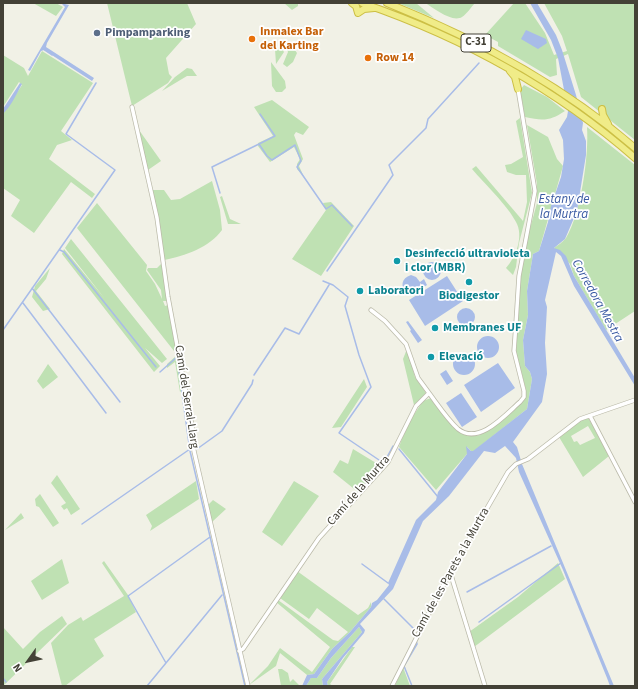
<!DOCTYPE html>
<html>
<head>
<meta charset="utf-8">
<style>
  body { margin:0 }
  #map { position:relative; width:638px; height:689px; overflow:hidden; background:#f1f1e6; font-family:"Source Sans 3",sans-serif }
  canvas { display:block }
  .frame { position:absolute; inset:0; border:4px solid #434136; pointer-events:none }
  .north { position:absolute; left:8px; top:641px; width:40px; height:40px; -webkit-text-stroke:3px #fff; paint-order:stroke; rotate:237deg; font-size:11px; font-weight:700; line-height:16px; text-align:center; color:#434136 }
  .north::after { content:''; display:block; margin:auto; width:14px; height:18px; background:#434136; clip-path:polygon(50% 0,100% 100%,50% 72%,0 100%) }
</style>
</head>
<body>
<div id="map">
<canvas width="638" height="689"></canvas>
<div class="frame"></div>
<div class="north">N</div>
</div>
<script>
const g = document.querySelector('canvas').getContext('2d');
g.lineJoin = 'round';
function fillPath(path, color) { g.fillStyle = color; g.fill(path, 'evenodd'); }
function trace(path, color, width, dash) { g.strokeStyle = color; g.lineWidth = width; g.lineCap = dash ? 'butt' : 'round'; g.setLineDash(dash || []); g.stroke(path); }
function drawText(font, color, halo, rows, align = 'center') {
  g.font = font + ' "Source Sans 3",sans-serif'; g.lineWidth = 3.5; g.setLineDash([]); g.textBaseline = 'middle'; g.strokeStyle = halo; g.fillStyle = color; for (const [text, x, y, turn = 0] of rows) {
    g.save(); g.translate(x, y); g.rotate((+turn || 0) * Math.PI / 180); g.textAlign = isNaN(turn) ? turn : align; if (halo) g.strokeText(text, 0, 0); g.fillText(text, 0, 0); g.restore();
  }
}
fillPath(new Path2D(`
  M33,3h23l7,4 -7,9z
  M107,3h80l9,21 -30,34 3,16 3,3 -4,6 -36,23z
  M284,3h14v3l-6,4z
  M398,3h18l18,15z
  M425,3h50c-4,4 -8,11 -13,14 -10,6 -28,-9 -37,-14z
  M514,3h11l20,30 9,22 13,-4 -5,-15 -18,-33h91v137l-54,-43 -13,-43 -12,5 1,16 -7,2 -52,-31v-4l-13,-7z
  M285,43l7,3 5,7 -4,9 -6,5 -4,-3 5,-12z
  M280,46l4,6 -8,12 -1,-15z
  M42,51l51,32 -32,48 11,9 -15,5 -8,14 46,35 -3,4 -21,-16 -37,51 -23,-17 9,-16 -17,-12v-74l19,-29 -3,-3 -16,25v-52l21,13 4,8z
  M271,62l14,19 1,7 -4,4h-6l-4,-6z
  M187,68l5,1 5,7h-10l-25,15 13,-14z
  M524,85l23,12 18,14c-15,10 -22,10 -40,6l-5,-27z
  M272,100l37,27 -6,8 -7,-3 -2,3 9,24 -4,7 5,11 -7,-8v-5l3,-5 -6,-12 -24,15 -12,-16v-3l15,-7 -19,-29z
  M520,118l12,75 -13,50 -3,24 -3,8 -7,-7c10,-11 18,-32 10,-46 -8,-16 -32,-39 -44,-53l4,-3 47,55 4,-19 -1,-27h-10l-9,-3 -2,-7 6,-1 12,-7 -7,-36z
  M527,125l21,12 9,22 6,7 -24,85 -6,3 -6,37 1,24 -5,25 2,26 5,6 2,7 -5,30 -53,42 -2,1 -5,-5v7l-31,36 -37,-43 8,-22 16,-24 8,-3c14,16 26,42 49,37l44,-36 2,-9 -10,-38 4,-69 6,-40 11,-40v-19z
  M587,127l48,38v146l-29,19 -32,-54 -4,-12 -16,-16c4,-3 9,-6 12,-10 15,-25 23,-82 21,-111z
  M139,130l22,31 -13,9z
  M212,181l8,29 2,20c-12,17 -37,26 -58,30l-12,-70h12l7,10 9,-1z
  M222,196l8,23 11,5h-13l-8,-27z
  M331,202l23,24 -33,50 -29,-17 34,-49 -3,-7z
  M97,203l50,62 -1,6 9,13 7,15 -1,-9 -14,-20 1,-2h9l5,-5 6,38h-5l2,5 3,-1 9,43 -3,3 -97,-123z
  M71,239l96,120 -5,4 -17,-15 15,18 -6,6 -92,-118 2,-5 41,50 -40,-51z
  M50,268l-4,11 -10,12 14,18 -7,2 -11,-14 3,-11z
  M407,349l8,28 11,16 -12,12 -11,-46z
  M176,356l7,34 -3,2 -5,-30 -8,6v-4z
  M48,364l10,13 -15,12 -6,-8z
  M364,379l3,8 -26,40 -9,1z
  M583,419h6l20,37 -26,21 -24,-40zM588,426l7,12 -15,7 -3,-4 -3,1 -3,-6z
  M353,449l28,17 -23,26 -25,-20 7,-12 8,4z
  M57,475l23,34 -9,6 -4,-7 -3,2 -3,-4 5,-3 -15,-20z
  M196,481l3,18 -49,32 2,-5 -6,-11z
  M294,481l25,15 -37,50 -20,-14z
  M40,494l19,29 -6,4 -14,-20 -3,-1 -1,-7z
  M213,500l13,9 -14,13 -4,-17z
  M21,513l3,5 -19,12z
  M62,559l7,24 -27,17 -11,-19z
  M104,561l24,34 8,17 -42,27 10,17 -39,30h-3l-11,-43 17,-18 13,-8 2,4 41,-25 -22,-33z
  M558,563l7,16 -91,68 -5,-15 49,-35z
  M297,571l61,44 10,-7 3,-6v5l-21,25 -18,17 -18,25 -7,1 -27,-22 -4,13 -27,19 19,-19 12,-18 32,24 18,-25 -54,-45 2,-2 55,40 5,1 10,-9 -31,-24 -8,11 -29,-21z
  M62,616l5,8 -64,62v-59l20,22 17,-17z
  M359,627l3,5 -40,47 1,7h-17l5,-8h6l14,-20z
  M352,647h3l-25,37 3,2h-5l-1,-4z
  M403,667l7,19h-15z
  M278,669h4l6,4 2,9 3,-3 7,7h-19z`), '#bfe1b3');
fillPath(new Path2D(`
  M61,3l8,2 -22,38 -1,4 48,31 -2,3 -48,-31 -3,1 -11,20 -2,-1 37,-63z
  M530,3h7l19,32 6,15 14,45 7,28 -1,7 4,11v14l-9,56 -12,28 -11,9 6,2 6,6 8,20 61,102v8l-61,-100 -13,-30 -5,-4 -11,48 2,7 -2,36 2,31 -5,28 -29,40 4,5 5,17 92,222h-4l-3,-8 -44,-108 -44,-98 -3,-14 -11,-12 -10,7 -11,-2 -35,45 -26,25 -30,68 -33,35 5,6 -1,3 -21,25 -16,24 1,4h-5l-1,-7 40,-47 -3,-5 -28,31 -14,20h-6l-5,8h-4l5,-11 7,-1 18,-25 18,-17 21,-25 1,-4 5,-3 12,-15 -1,-2 28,-63 20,-20 2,-8 29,-38 -1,-8 5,5h2l54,-42 5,-30 -2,-7 -5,-6 -2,-26 5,-25 -1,-24 6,-37 6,-3 9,-29 3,-16 10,-29 3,-18 -1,-19 -4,-10 8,-13 1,-6 -10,-53 -7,-18z
  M526,30l20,9 1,4 -9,6 -17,-10z
  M20,83l2,1c-6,11 -11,22 -19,30v-5z
  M423 271a9 9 0 1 1 18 0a9 9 0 1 1-18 0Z
  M411,275l5,2 4,5 4,-3 3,6 -3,2 -4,-4v4l-4,5 -9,1c-7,-6 -6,-15 4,-18z
  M447,276l16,25 -38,25 -16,-26z
  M457 317a9 9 0 1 1 18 0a9 9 0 1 1-18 0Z
  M408,321l14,19 -4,3 -8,-12 1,-1 -5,-8z
  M477 347a11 11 0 1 1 22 0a11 11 0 1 1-22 0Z
  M453 364a11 11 0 1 1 22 0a11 11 0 1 1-22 0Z
  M498,363l17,25 -34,24 -17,-27z
  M446,370l7,11 -6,4 -7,-11z
  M461,393l16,24 -15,10 -16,-24z`), '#a8bce8');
trace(new Path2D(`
  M43,49l9,6
  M260,114l15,22 -16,8 8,12 5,4 23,-15 6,16 -4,6 29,42 6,-4 20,21
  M220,193l-8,-26 47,-23
  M60,250l4,2 92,115
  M327,271l66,-96 -4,-10 37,-37 2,-9 51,-56
  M323,281l10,4 15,12 -3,9 14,49 12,32 -32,46 43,29 4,-3 7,-13
  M32,288l88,114
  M23,303l83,110
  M3,330l112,-160 -49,-36 30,-51
  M160,372l17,-15 13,94 55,235
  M254,375l31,-47 14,6 30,-49
  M197,449l25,-18 30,-47 1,-4
  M399,449l39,48
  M82,524l108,-75
  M362,564l26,19
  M467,592l84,-46
  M384,599l29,29 4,16 -13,22 8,20
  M479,622l82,-59
  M166,663l-38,-67 82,-59
  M3,678l3,4
  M147,686l75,-91`), '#a8bce8', 1.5);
const minor = new Path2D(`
  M132,107l25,111 11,79 24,129 2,25 54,235
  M371,310l14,11 21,23 12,34 11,15
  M590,416l45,86
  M449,574l2,1 34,111
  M239,651l4,-2 76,-111 69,-76 28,-56 13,-13c9,12 18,26 29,36 21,17 48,-15 62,-27l4,-5v-6l-10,-40 2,-28 3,-47 16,-85 -17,-102
  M392,686l57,-112 59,-102 8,-8 12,-5 52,-40 55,-19`);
const trunk = new Path2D(`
  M352,3l4,3 2,7 6,-4 10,-1
  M362,3c99,34 194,86 273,155
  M387,3c90,36 174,81 248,145
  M510,71l5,6 3,12
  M602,109l1,6 5,9`);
trace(minor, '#bbbaa9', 5);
trace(trunk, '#ccbf45', 8);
trace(minor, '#fff', 3.5);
trace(trunk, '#f0ec88', 6);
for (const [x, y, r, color] of [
  [97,33,4,"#5c6f8a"],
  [252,39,4,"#e8710a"],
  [368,58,4,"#e8710a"],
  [397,261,4,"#0f9aa8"],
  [469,282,4,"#0f9aa8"],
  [360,291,4,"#0f9aa8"],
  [435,328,4,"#0f9aa8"],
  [431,357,4,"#0f9aa8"]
]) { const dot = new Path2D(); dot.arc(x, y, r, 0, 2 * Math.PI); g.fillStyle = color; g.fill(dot); trace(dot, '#fff', 1.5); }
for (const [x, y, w] of [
  [476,43,30]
]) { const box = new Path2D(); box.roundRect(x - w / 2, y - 9, w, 18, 3); g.fillStyle = '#fff'; g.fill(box); trace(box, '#434136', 1); }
drawText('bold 11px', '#434136', null, [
  ["C-31",476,43]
]);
drawText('bold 12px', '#c56008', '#fff', [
  ["Inmalex Bar",260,32],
  ["del Karting",260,46],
  ["Row 14",376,58]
], 'left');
drawText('bold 12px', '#4e5e75', '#fff', [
  ["Pimpamparking",105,33]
], 'left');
drawText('bold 12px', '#0d838f', '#fff', [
  ["Desinfecció ultravioleta",405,254],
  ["i clor (MBR)",405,268],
  ["Laboratori",368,291],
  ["Biodigestor",469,296,"center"],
  ["Membranes UF",443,328],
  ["Elevació",439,357]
], 'left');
drawText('12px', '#434136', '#fff', [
  ["Camí del Serral-Llarg",186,397,81],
  ["Camí de la Murtra",359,491,-49],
  ["Camí de les Parets a la Murtra",451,573,-61]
]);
drawText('italic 13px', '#3b5ba3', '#fff', [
  ["Estany de",564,200],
  ["la Murtra",564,215],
  ["Corredora Mestra",597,301,61]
]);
</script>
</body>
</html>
